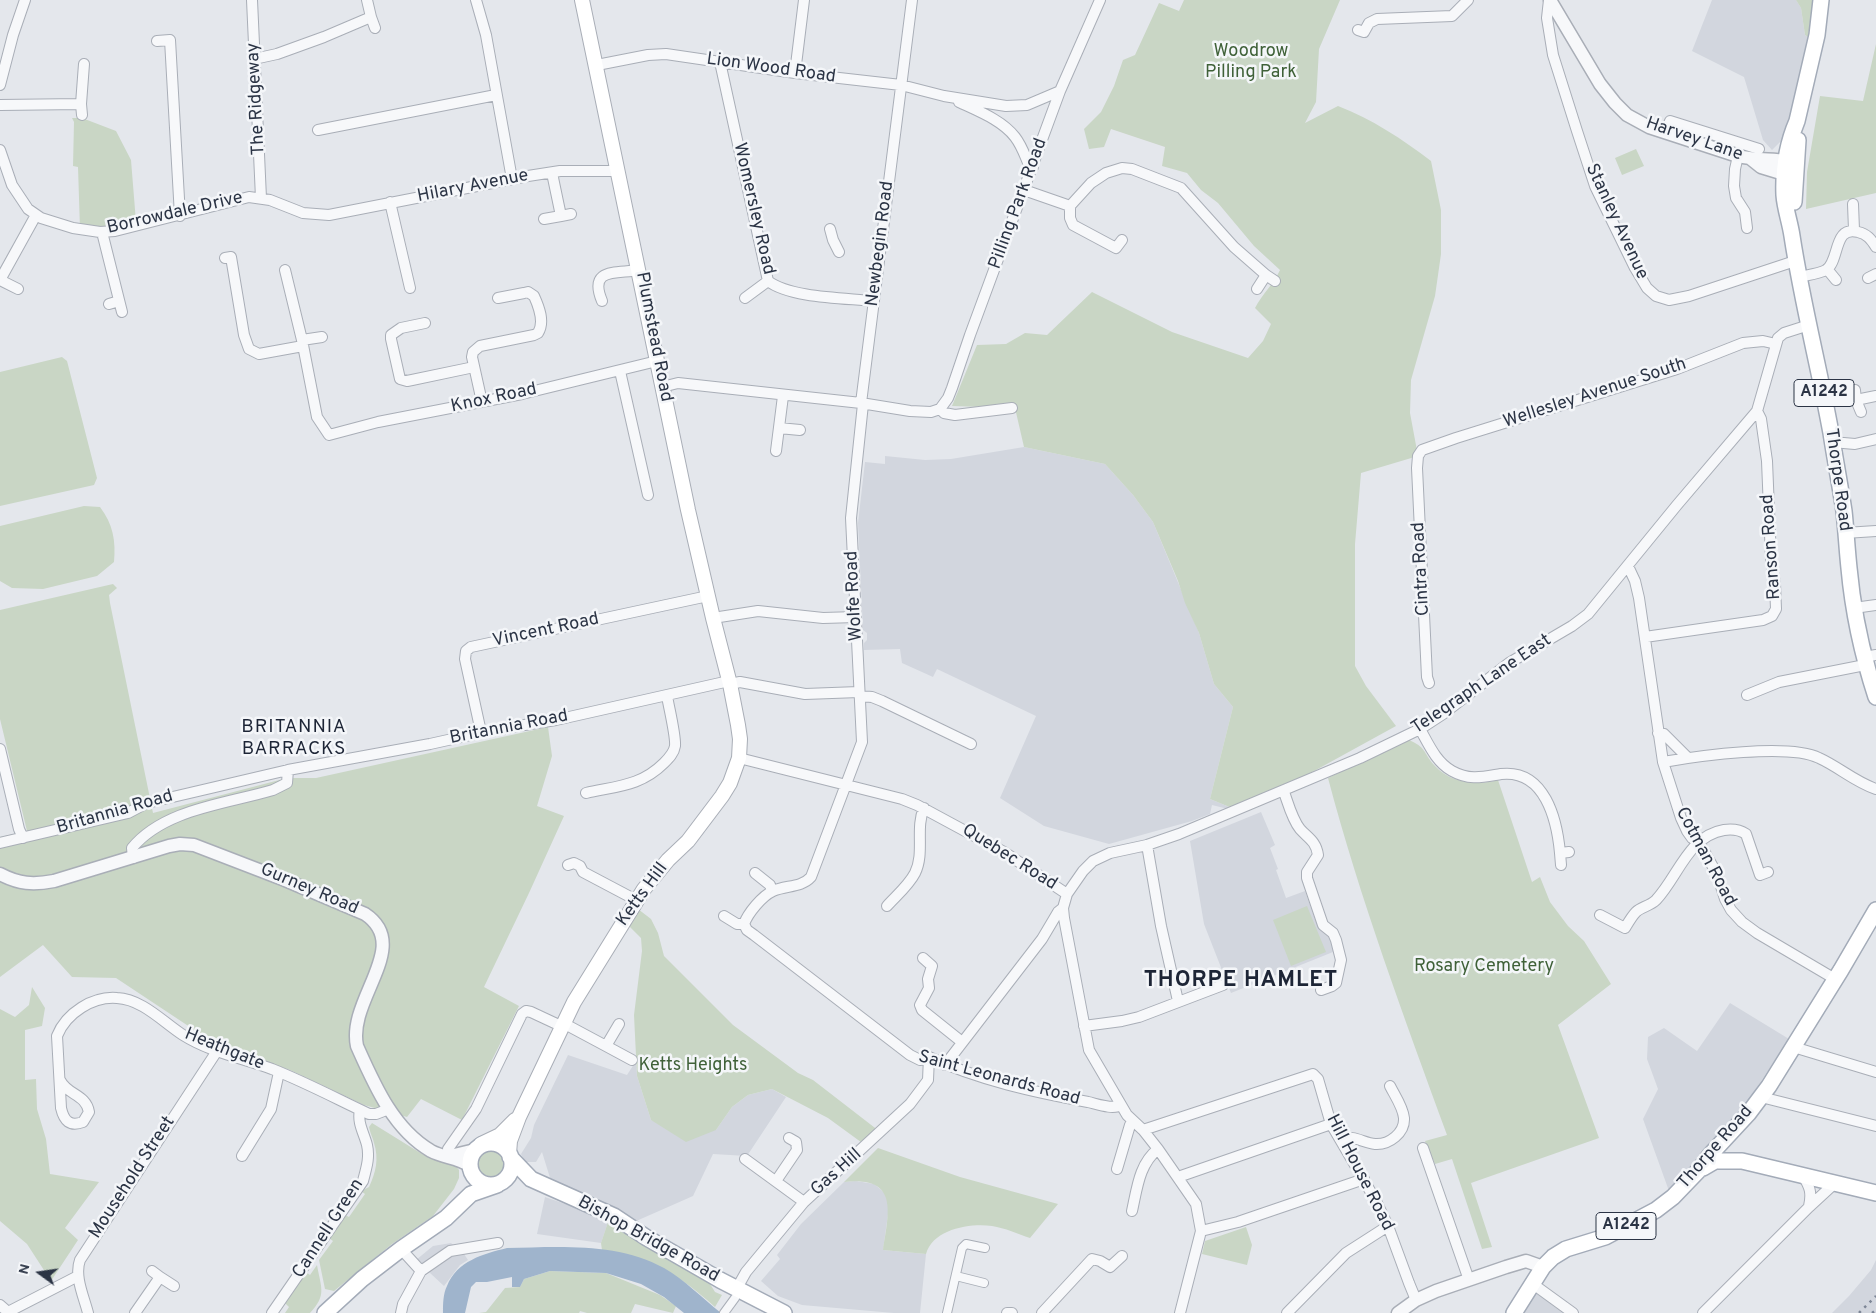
<!DOCTYPE html>
<html>
<head>
<meta charset="utf-8">
<style>
  body { margin:0 }
  #map { position:relative; width:1876px; height:1313px; overflow:hidden; background:#e4e7ec; font-family:Overpass,sans-serif }
  canvas { display:block }
  .north { position:absolute; left:15px; top:1248px; width:50px; height:50px; -webkit-text-stroke:4px #f4f6f9; paint-order:stroke; rotate:284deg; font-size:14px; font-weight:700; line-height:20px; text-align:center; color:#2b3445 }
  .north::after { content:''; display:block; margin:auto; width:18px; height:22px; background:#2b3445; clip-path:polygon(50% 0,100% 100%,50% 72%,0 100%) }
</style>
</head>
<body>
<div id="map">
<canvas width="1876" height="1313"></canvas>
<div class="north">N</div>
</div>
<script>
const g = document.querySelector('canvas').getContext('2d');
g.lineJoin = 'round';
function fillPath(path, color) { g.fillStyle = color; g.fill(path, 'evenodd'); }
function trace(path, color, width, dash) { g.strokeStyle = color; g.lineWidth = width; g.lineCap = dash ? 'butt' : 'round'; g.setLineDash(dash || []); g.stroke(path); }
function drawText(font, color, halo, rows, align = 'center') {
  g.font = font + ' Overpass,sans-serif'; g.lineWidth = 5; g.setLineDash([]); g.textBaseline = 'middle'; g.strokeStyle = halo; g.fillStyle = color; for (const [text, x, y, turn = 0] of rows) {
    g.save(); g.translate(x, y); g.rotate((+turn || 0) * Math.PI / 180); g.textAlign = isNaN(turn) ? turn : align; if (halo) g.strokeText(text, 0, 0); g.fillText(text, 0, 0); g.restore();
  }
}
fillPath(new Path2D(`
  M1712,0h84l5,8 4,27 3,2 -23,100 -13,13 -9,-10 -19,-63 -52,-26z
  M1024,447l81,17 28,31 20,27 46,111 15,51 19,23 -23,92 22,9 -4,1 -16,-4 -2,9 -18,7 -83,23 -65,-18 -44,-28 36,-82 -99,-47 -4,8 -31,-14 -2,-14 -36,1v-7l3,-3v-7l-4,-3 -5,-107 7,-61 20,2v-8l40,4 26,-1z
  M1261,812l14,33 -5,3 8,21 -2,1 10,28 19,-7 11,31 14,15 3,15 -102,41 -27,-69 -14,-83z
  M1730,1003l59,36 -43,65 -23,31 -54,56 -26,-72 15,-30 -11,-30 1,-22 16,-9 33,23z
  M568,1055l59,20 9,-14 1,15 14,44 65,10 16,-23 16,-12 24,-6 14,8 -39,59 -34,-2 -20,42 -59,26 -33,-21 -50,-20 -9,-29 -6,10h-11l-4,-8 10,-16 3,-13z
  M856,1181l18,3 11,9 4,14 -6,43 43,4 -6,59h-26l-92,-8 -24,-9 -17,-15 19,-22 -3,-4 24,-31 43,-42z
  M545,1197l64,22 -8,24 -64,-9z
  M451,1243l13,11 4,6 -8,5 -16,21 -28,-26 17,-14z
  M1876,1260v53h-44l17,-17 22,-26z
  M1535,1292l28,21h-42z`), '#d2d6de');
fillPath(new Path2D(`
  M1184,0h156l-21,49 -3,53 -11,21 33,-17c34,13 64,33 93,55l10,49v44l-6,42 -24,84 -1,33 8,43 -57,17 -6,71v122l11,20 30,40 -91,50 -73,32 -22,-9 23,-92 -19,-23 -15,-51 -14,-30 -7,-22 -25,-59 -20,-27 -28,-31 -81,-17 -9,-39 -63,-2 25,-61 29,-1 19,-11 22,2 45,-43 80,40 76,26 15,-17 8,-17 -16,-16c7,-14 19,-24 25,-38l-26,-24 -36,-43 -17,-13 -14,-17 -25,-7 3,-19 -54,-18 -7,18 -15,2 -5,-20 17,-17 13,-26 9,-26 12,-5 24,-52 20,8z
  M1796,0h17l-5,37 -3,-2 -4,-27z
  M1876,44v149l-70,16 1,-37 13,-76 43,5z
  M72,118h10l34,13 15,29 5,62 -31,8 -25,-1 -2,-62 -5,-1 1,-44z
  M1636,149l8,17 -22,9 -7,-17z
  M62,357l5,4 30,117 -3,7 -94,21v-134z
  M84,506l16,1c13,17 16,34 14,55l-17,14 -54,13 -31,-1 -12,-7v-55z
  M113,584l4,4 -8,7 1,8 43,210 134,-35h29l232,-51 4,29 -15,50 27,10 -35,77 -45,94 35,19 -57,114 -41,-21 -14,18 -43,-12 -74,-35 -73,-25 -101,-67 -44,-1 -29,-32 -43,32v-140l27,-6 -27,-112v-109z
  M1407,739c21,9 15,13 28,27 15,17 42,20 63,14l34,102 8,-5 10,25 18,24 16,15 27,43 -53,41 41,113 -128,45 21,64 -10,2 -30,-90 -17,5 -10,-23 22,-6c-43,-118 -87,-236 -119,-357z
  M1307,906l19,46 -35,14 -18,-46z
  M638,909l13,10 7,14 6,23 69,69 65,48 15,7 66,51 -14,14 -37,-27 -56,-29 -24,6 -16,12 -16,23 -30,12 -35,-22 -14,-44 -3,-61 8,-64 -1,-13 -13,-13z
  M32,987l13,21 -3,18 -17,4v50l11,-1 1,30 9,30 4,35 49,8 -34,46 13,12 -27,41 -24,-37 -27,-23v-212l15,8 14,-12z
  M372,1123l50,31 33,11 4,5v8l-5,11 -21,27 -41,28 -58,47 -9,-2 -6,-29 14,-19 -4,-3 16,-23 4,2 16,-23 -4,-3 8,-4c7,-15 10,-28 5,-44 -1,-5 -4,-10 -5,-16z
  M878,1148l82,29 98,27 -28,34c-12,-4 -25,-10 -38,-12 -22,-3 -59,3 -66,28l-43,-4c6,-38 16,-74 -39,-68z
  M477 1164a15 15 0 1 1 30 0a15 15 0 1 1-30 0Z
  M609,1219l98,60 8,13 7,3 -7,12c-34,-31 -67,-51 -113,-57l-1,-7z
  M1246,1227l6,18 -5,20 -45,-11 3,-13z
  M317,1265c4,23 10,30 -7,48h-25l4,-6 -5,-5 22,-30 4,3z
  M550,1271l56,2 54,22 16,11 -3,7 -38,-9 -4,9h-44l-7,-2 -1,2h-100l7,-1 19,-24 15,-1 4,-8z`), '#c9d6c5');
fillPath(new Path2D(`
  M507,1248c51,-1 110,-6 157,20 21,12 38,30 57,45h-37l-20,-16 -23,-13 -35,-11 -56,-2 -26,8 -4,8h-8v-10l-25,5h-11l-5,5 -6,26h-22c0,-9 0,-19 4,-27 10,-25 36,-32 60,-38z`), '#9fb4cc');
const pedestrian = new Path2D(`
  M956,1276l28,7
  M724,1313l11,-15
  M947,1313l15,-65 4,-4 19,4`);
const minor = new Path2D(`
  M252,0l9,198
  M476,0l10,35 26,144
  M1549,0l-2,18 6,37 24,76 18,55 40,82 12,20 9,8 13,4 20,-4 106,-35
  M371,17l4,11
  M1358,30l6,2 5,-9 8,-4 75,-3 16,-16
  M157,41l13,-1 10,176
  M254,59l23,-5 47,-17 47,-20 -4,-17
  M720,62l48,219c22,17 77,17 105,20
  M597,65l51,-10 18,-1 129,19 106,12 43,11 62,10 21,-1 33,-14
  M795,73l9,-73
  M0,85l13,-50 12,-35
  M959,102c19,9 43,18 56,35 7,9 10,19 14,28l4,2
  M81,104l3,-40
  M0,105l81,-1 1,11
  M318,130l178,-35
  M1666,133l4,-12 89,28
  M0,150l12,35 16,24 13,9 32,10 27,4 15,-1 134,-34 21,3 33,13 26,2 199,-39 32,-5h59
  M1738,156l-3,13 -1,17 2,12 9,14 2,16
  M552,173l9,43 10,-2
  M1024,190l46,16 21,-23 15,-10 16,-5 10,1 49,19 53,59 32,28 9,6
  M390,202l20,86
  M1853,204l1,26
  M1070,206v12l3,7 43,23 6,-8
  M544,219l17,-3
  M830,229l3,11 6,12
  M102,232l20,80
  M225,258l6,-1 13,78 5,14 10,5 44,-8
  M1827,269l9,11
  M285,270l17,70 15,77 12,18 49,-13 144,-28 135,-33
  M1799,277c8,-2 19,-3 27,-7 14,-9 7,-45 32,-38 9,2 13,7 18,15
  M1868,278l8,-4
  M18,289l-18,-9 36,-65
  M1257,289l9,-14
  M745,298l23,-17
  M602,301c-14,-34 15,-27 37,-31
  M109,304l10,-3
  M425,323l-24,5 -10,7v4l9,40 7,2 5,-1 62,-13
  M302,340l20,-3
  M620,371l28,124
  M662,387l16,-4 183,20 49,8 21,1 9,-3
  M1855,390l1,10 20,-4
  M1856,400l5,12
  M482,402l-10,-45 1,-5 7,-6 54,-11 4,-2c7,-11 1,-26 -4,-37l-6,-4 -4,1 -26,5
  M861,403l51,-403
  M863,404l-12,114 11,224 -51,135c-10,11 -25,8 -38,14 -11,5 -25,22 -29,33l3,6 7,5 156,120 10,5 9,-3c50,23 105,35 159,45 9,2 25,8 33,3
  M940,409l8,-11 4,-10 18,-53 90,-244 40,-91
  M940,409l4,4 11,2 57,-7
  M779,428l21,2
  M1832,442l23,2 21,-5
  M776,451l7,-55
  M1845,533l31,-2
  M1628,566l7,15 4,17 24,164 18,56 6,13 5,7 7,5 5,8 13,23 8,25 6,11 11,12 15,11 78,46
  M1854,608l22,-3
  M713,618l45,-7 65,7 33,-1
  M1645,637l118,-17 9,-4 4,-7 -1,-25 -4,-25 -4,-98 -6,-42 -4,-8
  M1864,657l12,-2
  M1429,683l-2,-6 -10,-209 1,-12 4,-6 34,-12 221,-69 66,-26 20,-2 13,3
  M730,684l10,-2 65,12 54,-2
  M1747,695l32,-13 86,-17
  M860,696l12,1 10,4 89,43
  M1420,729c9,16 16,33 32,42 18,10 31,6 49,3 44,-5 56,46 59,79l9,-1
  M481,732l-16,-73 1,-8 5,-4 237,-51
  M1658,733l6,1 24,24
  M0,749l19,80 4,9
  M739,758l163,41 15,6 87,47 63,42
  M1663,762c35,-6 126,-19 156,-4 20,9 36,24 57,31
  M1284,792c4,11 8,27 16,37 8,9 16,12 18,26l-11,17v6l16,47 10,8 3,7 5,20 -5,23 -4,3 -11,4
  M586,793c31,-7 55,-7 78,-30 5,-5 10,-10 11,-17 1,-10 -6,-38 -8,-50
  M0,843l128,-30 19,-10 141,-33 142,-26 63,-14 63,-10 173,-39
  M1147,845l14,81 17,75
  M1560,853l1,12
  M133,858l-1,-10c32,-39 94,-44 141,-58l14,-7 1,-13
  M568,865l6,-2 6,3 3,6 53,28
  M755,873l15,12 2,6
  M887,906c9,-10 22,-21 28,-33 10,-20 0,-45 9,-65
  M1600,915l25,13c3,-5 7,-12 11,-16 5,-5 14,-6 20,-12 22,-23 32,-64 68,-70 7,-1 16,0 22,4l14,41 8,-3
  M724,916l13,8h7
  M923,958l9,8 -4,13 1,9 -9,17 2,5 40,32
  M563,1023l43,23 13,-22
  M1084,1026l38,-5 17,-4 84,-32
  M606,1046l26,14
  M1794,1046l6,3 76,23
  M945,1065l97,-126 16,-27 5,-4
  M60,1080c7,15 26,14 29,32l-6,10c-13,5 -19,-1 -22,-14l-4,-72c9,-23 36,-40 60,-38 25,1 46,24 66,37 27,17 59,23 89,34 33,13 65,30 97,45h7l13,-5
  M1761,1096l4,2 111,28
  M1143,1130l170,-56 5,5 13,45 45,77 12,25 21,57 7,17
  M1342,1140c11,-6 21,3 33,4 14,1 30,-11 29,-26 -1,-11 -9,-22 -14,-32
  M1423,1148l46,132
  M448,1149l28,-40 46,-95 4,-3 5,1 30,14
  M242,1156l29,-47 8,-37
  M745,1159l59,43
  M1117,1169l13,-44 3,-4
  M1803,1176c7,11 9,17 6,30
  M1178,1177l153,-53
  M776,1181l21,-31 -1,-8 -7,-4
  M1132,1211c5,-22 7,-47 26,-62
  M1201,1231l37,-9 126,-43
  M401,1249l20,22 29,-20 48,-8
  M160,1277l14,9
  M1533,1284l40,29
  M737,1288l9,-16 58,-70 106,-98 18,-24 1,-23
  M0,1305l8,7 70,-36
  M88,1313c-4,-16 -14,-37 -8,-53l137,-209
  M135,1313l25,-36 -8,-6
  M272,1313l91,-132c3,-12 7,-23 4,-36 -3,-12 -10,-22 -7,-35
  M401,1313l2,-9 18,-33
  M1007,1313h5
  M1042,1313l50,-54 8,2 10,6 12,-11
  M1180,1313l21,-82 -5,-27 -38,-55 -15,-19 -16,-15 -38,-65 -25,-132 -1,-10 4,-14 16,-23 10,-10 17,-8 37,-8 32,-11 181,-76 60,-29 23,-15 66,-51 63,-37 16,-12 89,-109 80,-94 21,-73 6,-5 25,-8
  M1287,1313l59,-60 42,-27
  M1703,1313l106,-106 26,-24`);
const tertiary = new Path2D(`
  M1550,0l50,84 15,19 12,12 22,12 89,29c16,4 32,3 48,5
  M1751,159l10,8 23,7
  M0,874c19,10 33,11 54,7l115,-35 11,-2 14,1 91,35 80,34c48,32 -18,85 -8,132 17,38 36,83 74,105 13,7 27,6 39,15
  M450,1156l25,-6
  M1398,1313l18,-13 20,-9 70,-24 20,-6 17,6`);
const secondary = new Path2D(`
  M481,1144l19,-9 15,-15
  M509,1154l1,-13 9,-24 55,-115 70,-113 24,-29 20,-19 34,-45 8,-13 9,-25 1,-19 -2,-14 -8,-41 -17,-66 -25,-108 -106,-510`);
const primary = new Path2D(`
  M1821,0l-4,35 -20,86c-10,23 -14,49 -13,74 1,14 6,27 8,41 10,66 27,131 39,197 4,26 9,52 13,78 2,19 3,38 5,57 4,44 13,86 27,129
  M1794,202l4,-62
  M470 1164a21 21 0 1 1 42 0a21 21 0 1 1-42 0Z
  M510,1157l21,22 83,37 33,22 73,42 64,33
  M1703,1168l12,-7h27l134,32
  M325,1313l37,-34 39,-30 45,-31 25,-24 26,-9
  M1514,1313l29,-46 10,-10 13,-8 39,-12 51,-27 17,-13 26,-27 11,-15 38,-41 21,-28 72,-116 35,-60`);
trace(pedestrian, '#a9aeb7', 10);
trace(minor, '#a9aeb7', 12);
trace(tertiary, '#a9aeb7', 15);
trace(secondary, '#a9aeb7', 16);
trace(primary, '#a3abb8', 18);
trace(pedestrian, '#f7f8fa', 8);
trace(minor, '#f7f8fa', 10);
trace(tertiary, '#f7f8fa', 12);
trace(secondary, '#fff', 14);
trace(primary, '#fff', 15);
trace(new Path2D(`
  M1859,1313l17,-17
  M1872,1313l4,-3`), '#7d8696', 2.5, [2.5, 5]);
for (const [x, y, w] of [
  [1824,393,60],
  [1626,1226,60]
]) { const box = new Path2D(); box.roundRect(x - w / 2, y - 13.5, w, 27, 4); g.fillStyle = '#f4f6f9'; g.fill(box); trace(box, '#2b3445', 1); }
drawText('bold 16px', '#2b3445', null, [
  ["A1242",1824,393],
  ["A1242",1626,1226]
]);
drawText('18px', '#3f6138', '#f4f6f9', [
  ["Woodrow",1251,52],
  ["Pilling Park",1251,73],
  ["Rosary Cemetery",1484,967],
  ["Ketts Heights",693,1066]
]);
drawText('18px', '#2b3445', '#f4f6f9', [
  ["Lion Wood Road",771,69,8],
  ["The Ridgeway",257,99,-93],
  ["Harvey Lane",1694,140,19],
  ["Hilary Avenue",473,187,-11],
  ["Pilling Park Road",1019,204,-70],
  ["Womersley Road",753,209,77],
  ["Borrowdale Drive",175,214,-13],
  ["Stanley Avenue",1616,222,65],
  ["Newbegin Road",881,244,-83],
  ["Plumstead Road",653,337,79],
  ["Wellesley Avenue South",1595,394,-18],
  ["Knox Road",494,399,-12],
  ["Thorpe Road",1837,480,82],
  ["Ranson Road",1772,547,-94],
  ["Cintra Road",1422,569,-93],
  ["Wolfe Road",855,596,-93],
  ["Vincent Road",546,631,-12],
  ["Telegraph Lane East",1482,685,-34],
  ["Britannia Road",509,728,-11],
  ["Britannia Road",115,813,-16],
  ["Cotman Road",1705,857,62],
  ["Quebec Road",1009,858,32],
  ["Gurney Road",309,890,23],
  ["Ketts Hill",643,895,-54],
  ["Heathgate",224,1050,22],
  ["Saint Leonards Road",999,1079,15],
  ["Thorpe Road",1716,1148,-49],
  ["Gas Hill",837,1173,-42],
  ["Hill House Road",1359,1173,63],
  ["Mousehold Street",133,1178,-57],
  ["Cannell Green",329,1229,-57],
  ["Bishop Bridge Road",648,1240,29]
]);
g.letterSpacing = '1px';
drawText('19px', '#1d2536', '#f4f6f9', [
  ["BRITANNIA",294,728],
  ["BARRACKS",294,750]
]);
g.letterSpacing = '0px';
g.letterSpacing = '1px';
drawText('bold 22px', '#1d2536', '#f4f6f9', [
  ["THORPE HAMLET",1241,982]
]);
g.letterSpacing = '0px';
</script>
</body>
</html>
